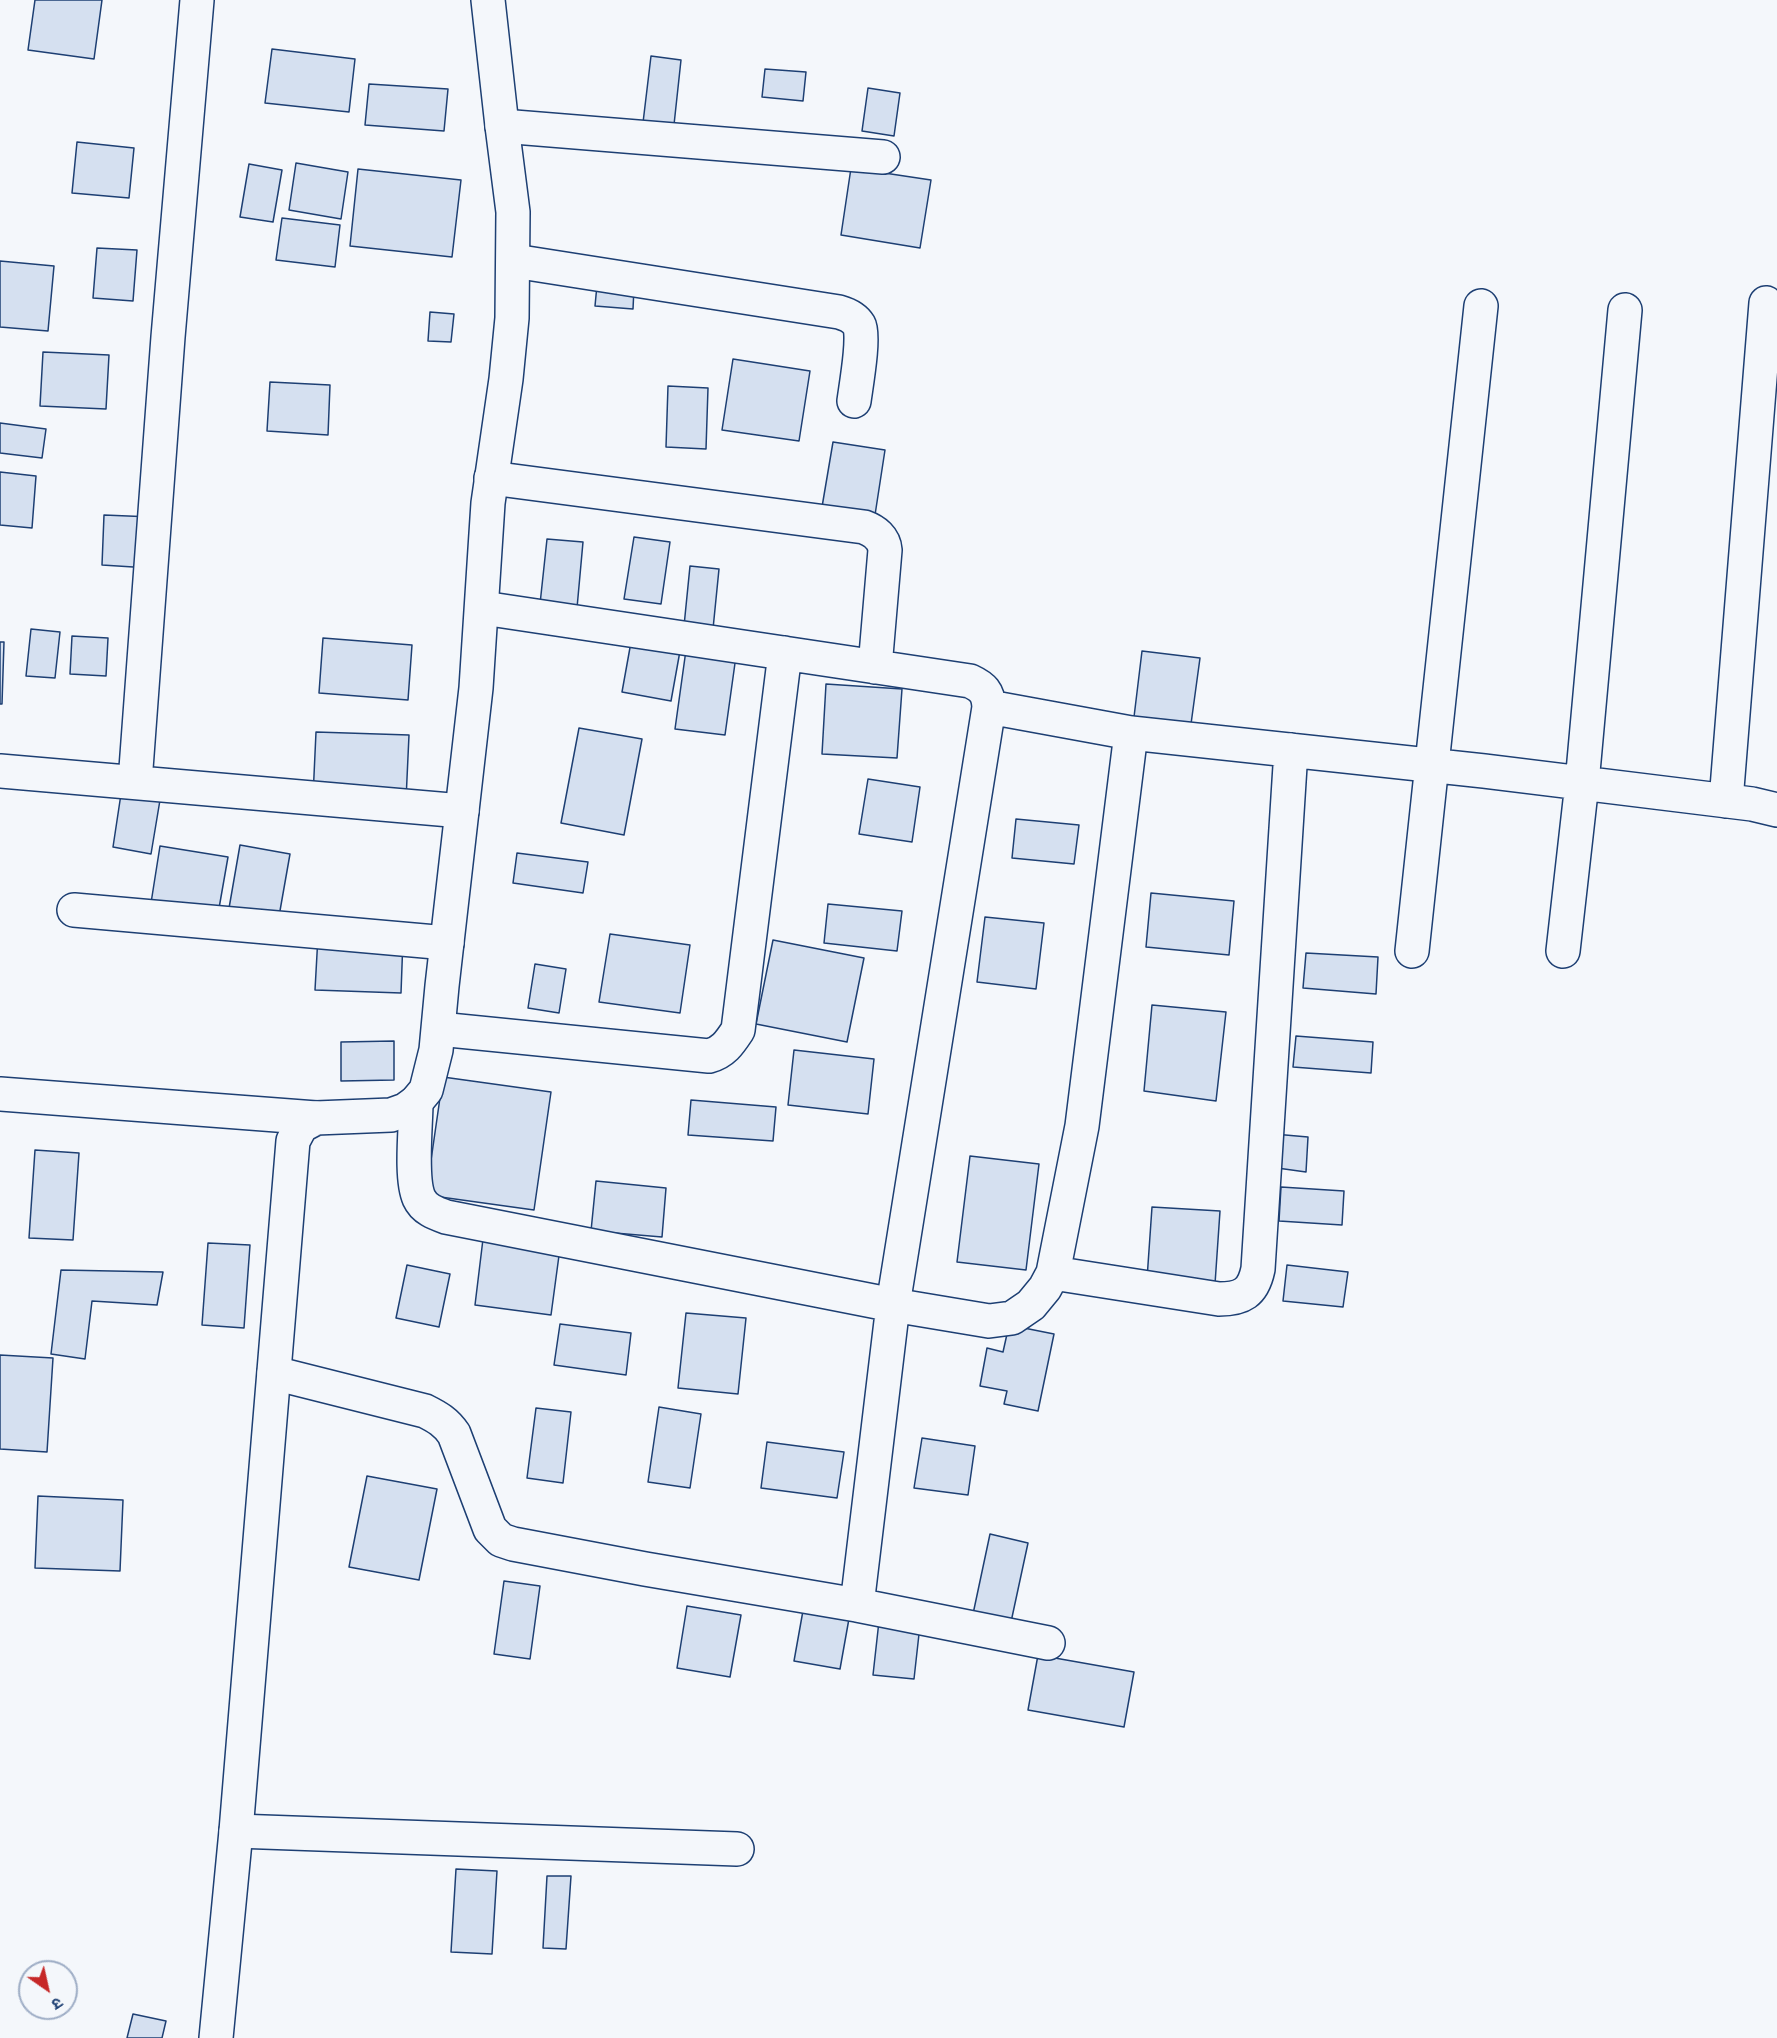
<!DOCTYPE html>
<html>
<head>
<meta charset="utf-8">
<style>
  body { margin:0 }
  #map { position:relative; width:1777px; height:2038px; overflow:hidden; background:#f4f7fb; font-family:Roboto,"Noto Sans Devanagari",sans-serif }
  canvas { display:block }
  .north { position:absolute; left:18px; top:1960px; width:60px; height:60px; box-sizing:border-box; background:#f4f7fb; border:2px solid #9eadc5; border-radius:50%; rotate:146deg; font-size:16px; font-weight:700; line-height:24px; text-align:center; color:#1d3f73 }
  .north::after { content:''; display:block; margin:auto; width:21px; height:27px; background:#c62828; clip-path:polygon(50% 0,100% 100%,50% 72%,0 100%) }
</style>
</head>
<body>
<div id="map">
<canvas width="1777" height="2038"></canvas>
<div class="north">उ</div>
</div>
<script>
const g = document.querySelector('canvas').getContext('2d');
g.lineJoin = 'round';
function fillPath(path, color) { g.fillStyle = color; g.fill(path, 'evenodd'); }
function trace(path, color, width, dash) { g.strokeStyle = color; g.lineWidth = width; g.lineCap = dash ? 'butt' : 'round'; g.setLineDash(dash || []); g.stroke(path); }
const building = new Path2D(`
  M35,0h67l-8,59 -66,-9z
  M272,49l83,10 -6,53 -84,-9z
  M651,56l30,4 -8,74 -31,-3z
  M765,69l41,3 -3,29 -41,-4z
  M369,84l79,5 -4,42 -79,-6z
  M868,88l32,5 -6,43 -32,-5z
  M77,142l57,6 -5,50 -57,-5z
  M296,163l52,9 -7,47 -52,-9z
  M249,164l33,6 -9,52 -33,-5z
  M851,168l80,12 -11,68 -79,-13z
  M358,169l103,11 -9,77 -102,-11z
  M282,218l58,7 -5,42 -59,-7z
  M97,248l40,2 -4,51 -40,-3z
  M0,261l54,5 -6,65 -48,-4z
  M597,285l37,3 -1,21 -38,-3z
  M430,312l24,2 -3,28 -23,-1z
  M43,352l66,3 -3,54 -66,-3z
  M733,359l77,12 -11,70 -77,-11z
  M270,382l60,3 -2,50 -61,-4z
  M668,386l40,2 -2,61 -40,-2z
  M0,423l46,6 -4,29 -42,-5z
  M833,442l52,8 -10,65 -53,-8z
  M0,472l36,4 -4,52 -32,-3z
  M104,515l48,2 -3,51 -47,-3z
  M634,537l36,5 -9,62 -37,-5z
  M547,539l36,3 -6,66 -37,-4z
  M690,566l29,3 -6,60 -29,-3z
  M31,629l29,3 -5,46 -29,-2z
  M72,636l36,2 -2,38 -36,-2z
  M323,638l89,7 -4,55 -89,-7z
  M0,642h4l-2,62h-2z
  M631,642l49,9 -9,50 -49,-9z
  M686,650l50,6 -11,79 -50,-6z
  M1142,651l58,7 -9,66 -57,-7z
  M826,684l76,5 -5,69 -75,-4z
  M579,728l63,11 -18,96 -63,-12z
  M316,732l93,3 -3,65 -93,-3z
  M868,779l52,8 -8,55 -53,-8z
  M121,794l39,6 -9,54 -38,-7z
  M1016,819l63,6 -5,39 -62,-6z
  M240,845l50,9 -12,68 -50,-8z
  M160,846l68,11 -10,57 -67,-11z
  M517,853l71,9 -5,31 -70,-10z
  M1151,893l83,8 -5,54 -83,-8z
  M828,904l74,7 -5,40 -73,-8z
  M985,917l59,6 -8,66 -59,-7z
  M610,934l80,11 -10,68 -81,-11z
  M318,936l85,3 -2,54 -86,-3z
  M773,940l91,18 -17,84 -91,-18z
  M1306,953l72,4 -2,37 -73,-6z
  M535,964l31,5 -7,44 -31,-5z
  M1152,1005l74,7 -10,89 -72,-10z
  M1296,1036l77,6 -2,31 -78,-6z
  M394,1041v39l-53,1v-39z
  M794,1050l80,9 -6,55 -80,-9z
  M443,1077l108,15 -17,118 -108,-15z
  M691,1100l85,7 -3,34 -85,-6z
  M1274,1134l34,3 -2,35 -36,-5z
  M35,1150l44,3 -6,87 -44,-2z
  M970,1156l69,8 -13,106 -69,-8z
  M596,1181l70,7 -4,49 -71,-6z
  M1281,1187l63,4 -2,34 -63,-4z
  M1152,1207l68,4 -5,73 -68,-5z
  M483,1239l77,9 -9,67 -76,-10z
  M208,1243l42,2 -6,83 -42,-3z
  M407,1265l43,9 -11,53 -43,-9z
  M1287,1265l61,7 -5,35 -60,-6z
  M61,1270l102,2 -6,33 -65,-4 -7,58 -34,-5z
  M686,1313l60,5 -8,76 -60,-6z
  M560,1324l71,9 -5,42 -72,-10z
  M1009,1325l45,9 -16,77 -34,-7 3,-13 -27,-5 7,-38 16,4z
  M0,1355l53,3 -6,94 -47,-3z
  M659,1407l42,7 -11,74 -42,-6z
  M536,1408l35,4 -8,71 -36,-5z
  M922,1438l53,8 -7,49 -54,-7z
  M767,1442l77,10 -7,46 -76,-10z
  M367,1476l70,13 -18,91 -70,-13z
  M38,1496l85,4 -3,71 -85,-3z
  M990,1534l38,9 -17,79 -38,-8z
  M504,1581l36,5 -10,73 -36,-5z
  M804,1605l46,8 -10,56 -46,-8z
  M687,1606l54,9 -11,62 -53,-9z
  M879,1621l41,4 -6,54 -41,-4z
  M1038,1655l96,17 -10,55 -96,-17z
  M456,1869l41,2 -5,83 -41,-2z
  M547,1876h24l-5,73 -23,-1z
  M133,2014l33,7 -4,17h-35z`);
fillPath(building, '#d5e0f0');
trace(building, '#1d3f73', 1.5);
const street = new Path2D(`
  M502,126l381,31
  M514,261l325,51c7,2 16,6 20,13 6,10 -3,61 -5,76
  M491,478l373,49c11,4 20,11 21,23l-10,117
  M483,608l487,73c13,6 18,11 19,26l-96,598 -36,300
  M989,707l142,26 353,38 268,33 25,6
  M0,771l462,40
  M135,782l33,-445 29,-337
  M1726,801l40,-498
  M74,910l373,33
  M1412,951l69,-645
  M1563,951l19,-168 43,-473
  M439,1029l270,27c15,-4 21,-14 29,-26l47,-377
  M0,1094l316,24
  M416,1102c0,24 -6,76 3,96 5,11 16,15 27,19l447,88 96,16 23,-3 19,-13 14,-17 8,-15 29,-147 49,-393
  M1053,1273l166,26c23,0 34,-6 39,-30l33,-519
  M274,1373l151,38c12,6 21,11 29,23l36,95 11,11 12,4 132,25 212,36 191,38
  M236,1831l501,18`);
const secondary = new Path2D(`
  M216,2038l20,-207 57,-690 8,-15 15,-8 75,-3 14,-5 11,-8 10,-12 10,-40 6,-64 34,-298 12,-185 18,-124 6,-61 1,-106 -11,-86 -14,-126`);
trace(street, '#1d3f73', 36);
trace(secondary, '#1d3f73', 36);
trace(street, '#f4f7fb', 33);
trace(secondary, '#f4f7fb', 33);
</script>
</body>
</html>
